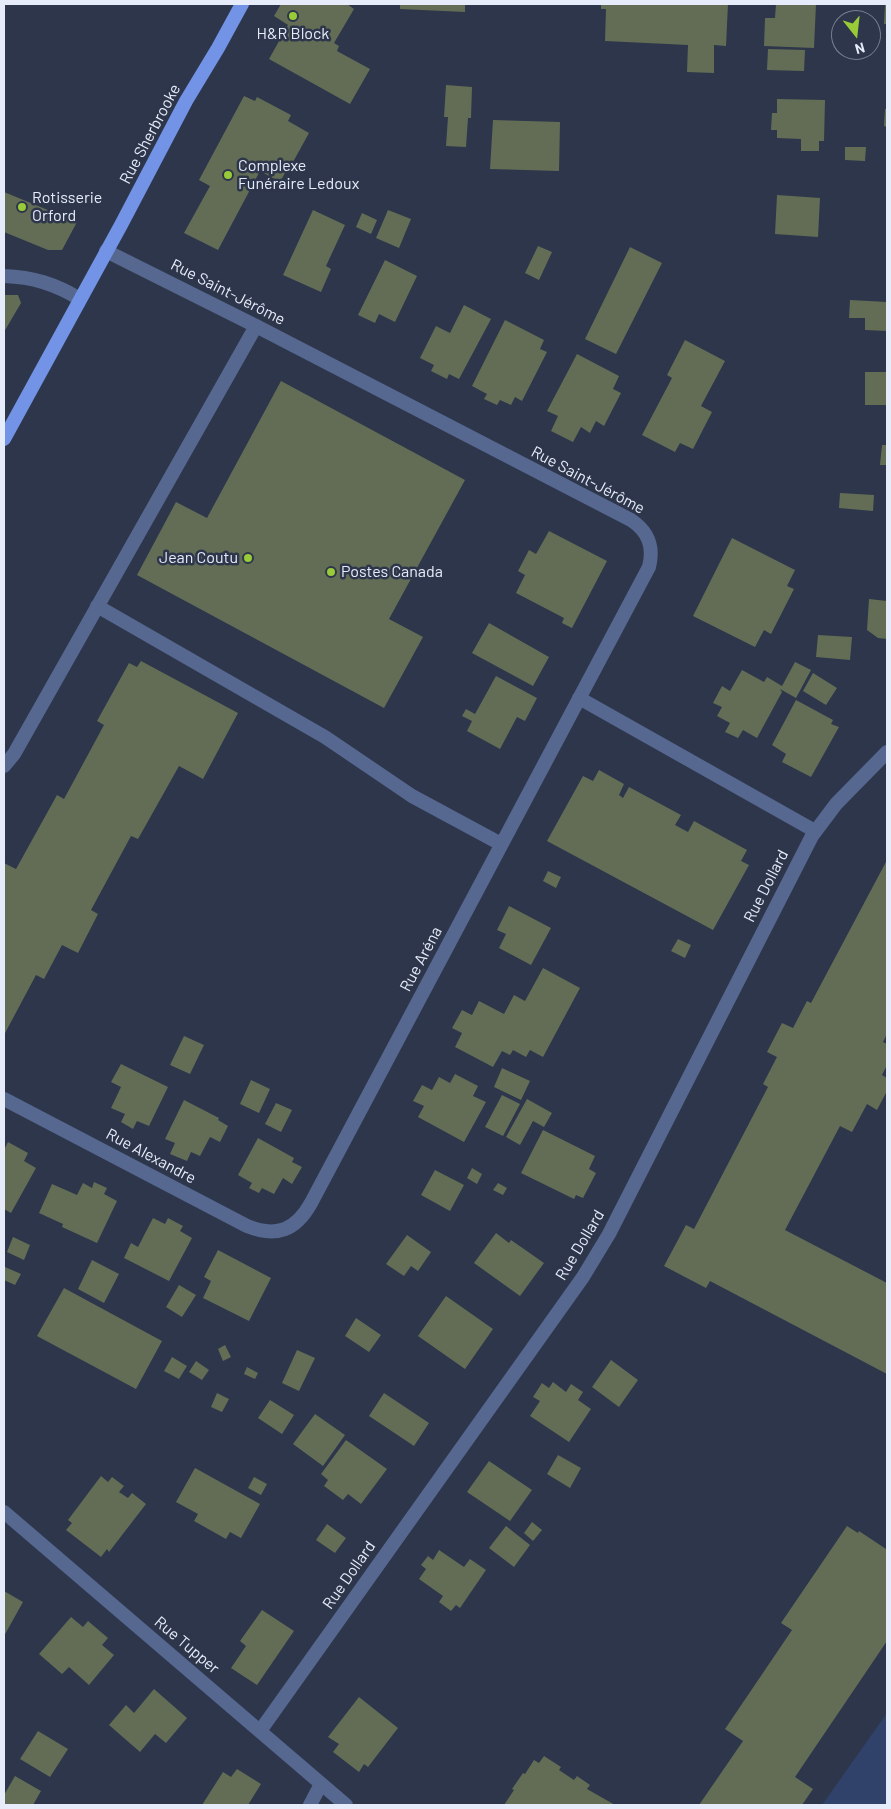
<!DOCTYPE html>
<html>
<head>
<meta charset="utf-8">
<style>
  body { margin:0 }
  #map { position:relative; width:891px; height:1809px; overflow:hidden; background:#2d364b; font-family:Barlow,sans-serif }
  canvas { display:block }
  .frame { position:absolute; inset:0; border:5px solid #e6ecfa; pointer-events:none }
  .north { position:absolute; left:831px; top:10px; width:50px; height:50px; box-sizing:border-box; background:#2d364b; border:1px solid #777f91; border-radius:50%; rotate:164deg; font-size:14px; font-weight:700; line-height:20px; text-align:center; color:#e6ecfa }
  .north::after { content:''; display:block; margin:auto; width:18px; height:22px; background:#98cb37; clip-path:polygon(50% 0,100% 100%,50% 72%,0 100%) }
</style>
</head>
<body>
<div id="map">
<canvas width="891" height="1809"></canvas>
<div class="frame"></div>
<div class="north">N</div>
</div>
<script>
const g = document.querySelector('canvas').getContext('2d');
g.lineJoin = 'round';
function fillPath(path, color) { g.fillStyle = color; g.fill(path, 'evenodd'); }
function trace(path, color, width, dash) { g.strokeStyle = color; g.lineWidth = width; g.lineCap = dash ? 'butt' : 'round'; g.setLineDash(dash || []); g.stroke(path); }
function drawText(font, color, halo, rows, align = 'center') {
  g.font = font + ' Barlow,sans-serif'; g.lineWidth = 5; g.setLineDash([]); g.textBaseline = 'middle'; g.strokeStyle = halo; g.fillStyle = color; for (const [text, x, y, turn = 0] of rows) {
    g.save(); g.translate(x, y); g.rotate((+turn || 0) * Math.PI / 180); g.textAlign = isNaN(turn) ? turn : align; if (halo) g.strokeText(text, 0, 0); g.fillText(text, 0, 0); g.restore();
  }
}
fillPath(new Path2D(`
  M887,1713v92h-65z`), '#30416a');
fillPath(new Path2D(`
  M281,4h66l7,5 -20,34 5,3 -2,5 33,18 -20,35 -81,-45 19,-34 -14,-9z
  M400,4h65v8l-65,-3z
  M601,4h127l-2,42 -12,-1v28l-27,-1 1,-27 -83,-4 1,-32h-5z
  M776,4h40l-2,44 -50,-2 1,-28h10z
  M885,4h2v20h-3z
  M768,49l37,1 -1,21 -37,-1z
  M446,85l26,2 -1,31h-3l-2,29 -20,-1 2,-29h-4z
  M244,96l11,5 2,-4 34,18 -3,6 21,12 -21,38h-2l-6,11 -20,-11 -42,79 -34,-17 26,-47 -11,-6z
  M777,99l48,1 -1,41h-5v10h-18v-12l-24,-1v-8h-6l1,-17h5z
  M885,109h2v18l-3,-1z
  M493,120l67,2 -1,49 -69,-2z
  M845,147h21l-1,14 -20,-1z
  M4,192l73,30 -15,28h-14l-44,-18z
  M777,195l43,3 -2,39 -43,-3z
  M313,210l32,15 -19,41 5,3 -10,23 -38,-17z
  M388,210l23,9 -12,29 -23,-10z
  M362,213l15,7 -6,14 -15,-7z
  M538,246l14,6 -13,28 -14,-7z
  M630,247l32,16 -46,91 -31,-15z
  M385,260l32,16 -22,46 -16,-8 -4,9 -17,-8z
  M4,295h14l3,8 -17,29z
  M850,300l37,2v29l-22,-1v-12h-16z
  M464,305l27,14 -32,60 -10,-5 -2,5 -16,-8 3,-6 -14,-7 16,-32 14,7z
  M505,320l39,20 -4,9 7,3 -25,49 -7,-4 -4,8 -11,-5 -3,5 -13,-6 3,-5 -15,-8z
  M685,340l40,21 -24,45 11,6 -19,37 -13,-6 -5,9 -33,-17 30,-57 -5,-3z
  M577,354l42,22 -6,13 8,4 -17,33 -8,-5 -6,12 -9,-6 -8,15 -22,-11 7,-15 -11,-5z
  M865,372h22v33h-22z
  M281,381l184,99 -76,139 34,18 -39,71 -247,-133 39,-73 31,16z
  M882,445h5v20h-7z
  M840,493l34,2 -1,16 -34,-3z
  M549,531l58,30 -35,67 -10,-5 2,-5 -48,-25 9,-18 -7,-4 11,-21 7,4z
  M732,538l63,32 -8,16 7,3 -23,45 -7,-4 -9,17 -62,-31z
  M869,599l18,2v38l-9,-1 -11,-8z
  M489,623l60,34 -16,29 -61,-33z
  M818,635l34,2 -2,23 -34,-3z
  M141,661l97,52 -35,66 -24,-13 -41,73 -7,-3 -40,74 7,4 -20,39 -16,-8 -18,34 -8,-4 -32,60v-172l12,6 41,-74 7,4 40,-74 -7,-4 32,-58 8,4z
  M795,662l16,8 -15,28 -16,-9 2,3 -25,46 -14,-8 -5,8 -13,-6 5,-9 -13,-7 5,-9 -9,-4 9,-17 8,5 12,-21 22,12 3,-5 15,9z
  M813,673l24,15 -11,17 -23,-14z
  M496,676l41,22 -12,23 -8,-4 -17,32 -33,-18 5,-10 -10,-5 4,-7 9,5z
  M796,700l37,20 -2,4 8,3 -28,50 -29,-15 4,-8 -14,-9z
  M599,770l25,14 -5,11 4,3 6,-11 52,28 -6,10 13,7 6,-11 53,29 -6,11 8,4 -36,65 -166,-89 36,-65 10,5z
  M887,860v174l-4,8 4,2v21l-5,10 5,3v13l-10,19 -10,-6 -15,28 -12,-6 -55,104 102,53v91l-177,-93 -4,7 -42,-22 22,-41 8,4 74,-142 -5,-3 14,-27 -10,-5 15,-29 11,5 14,-27 4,2z
  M548,871l13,6 -5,11 -13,-7z
  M509,906l42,22 -20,37 -32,-17 7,-14 -9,-4z
  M678,939l13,6 -6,13 -14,-7z
  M543,968l37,20 -37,69 -13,-7 -4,7 -13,-7 -3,5 -8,-4 -9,16 -38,-20 7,-14 -10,-5 10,-18 10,5 7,-14 25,13 10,-19 11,6z
  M184,1036l20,9 -14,29 -20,-9z
  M121,1064l47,23 -19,39 -12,-5 -4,8 -12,-7 4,-8 -14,-6 10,-21 -10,-5z
  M502,1068l28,13 -9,19 -27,-13z
  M455,1074l23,12 -5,10 13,6 -22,40 -46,-25 6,-11 -11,-5 9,-16 10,5 7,-13 11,6z
  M251,1080l19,9 -11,24 -19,-9z
  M502,1095l18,9 -17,32 -18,-9z
  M527,1099l25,14 -8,14 -11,-6 -13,24 -14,-8z
  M184,1100l35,18 -1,2 10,6 -8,16 -10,-5 -10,19 -9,-4 -4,9 -17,-7 5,-11 -10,-4z
  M276,1103l16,7 -11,22 -16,-8z
  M543,1130l52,26 -6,13 7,4 -13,25 -7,-3 -2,4 -53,-26z
  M258,1138l36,20 -2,4 10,5 -10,17 -9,-6 -9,16 -12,-6 -3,5 -10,-5 3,-5 -14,-8z
  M8,1142l20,11 -4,8 12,7 -25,45 -7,-4v-59z
  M472,1168l10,6 -5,10 -10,-6z
  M435,1170l29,15 -14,26 -29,-16z
  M94,1182l13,6 -3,6 13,7 -20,42 -35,-16 1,-3 -24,-11 13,-29 25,11 6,-12 9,5z
  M498,1183l9,5 -4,7 -10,-5z
  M153,1218l12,6 3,-6 15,8 -3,5 12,7 -23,43 -45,-23 7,-15 7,4z
  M496,1233l13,10 2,-3 33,23 -24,33 -46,-33z
  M407,1235l24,17 -13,19 -7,-5 -7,10 -18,-12z
  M13,1237l17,8 -6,15 -17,-8z
  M218,1250l53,28 -22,43 -46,-23 8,-17 -7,-4z
  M92,1260l27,14 -15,29 -26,-14z
  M5,1267l16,7 -6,11 -11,-5z
  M179,1285l17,10 -14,22 -16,-10z
  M64,1288l98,53 -26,48 -99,-53z
  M446,1296l47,33 -28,40 -47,-33z
  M356,1318l25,17 -12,17 -24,-16z
  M225,1345l6,12 -8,4 -5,-12z
  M297,1350l18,8 -16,33 -17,-8z
  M172,1357l15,9 -8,13 -15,-8z
  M611,1360l27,20 -19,27 -27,-20z
  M196,1361l13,9 -7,10 -13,-8z
  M247,1367l11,6 -3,6 -11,-5z
  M553,1382l13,10 5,-8 12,8 -5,8 13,9 -22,33 -39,-26 10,-15 -7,-4 9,-14 7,5z
  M217,1393l12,6 -7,13 -11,-5z
  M384,1393l45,30 -15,23 -45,-30z
  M270,1400l24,15 -12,19 -24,-16z
  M315,1414l30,21 -22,31 -30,-22z
  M346,1440l41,29 -26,35 -13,-10 -5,6 -19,-14 4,-6 -7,-6z
  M558,1455l23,13 -11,20 -23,-14z
  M489,1461l43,29 -22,31 -43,-29z
  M195,1468l65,36 -19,34 -11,-6 -4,7 -32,-18 4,-7 -22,-12z
  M101,1476l7,6 4,-5 12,9 -5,6 9,6 4,-5 14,11 -37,48 -2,-3 -6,8 -35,-27 6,-7 -4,-3z
  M254,1477l13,7 -6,11 -13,-7z
  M532,1522l10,8 -9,11 -9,-8z
  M327,1524l19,14 -11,15 -19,-13z
  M506,1526l24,19 -16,22 -25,-19z
  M847,1526l11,7 1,-2 27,18 1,-3v95l-92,136 18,12 -11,16h-103l44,-64 -18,-12 67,-99 -11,-7z
  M439,1550l25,17 6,-8 16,11 -26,38 -4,-3 -5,6 -12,-9 4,-6 -24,-17 7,-10 -5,-4 7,-9 5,4z
  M4,1591l19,11 -19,34z
  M262,1610l32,21 -37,54 -26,-17 15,-22 -6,-5z
  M71,1617l12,10 5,-6 20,17 -6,7 12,10 -25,30 -20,-18 -7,7 -23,-20z
  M154,1689l33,29 -21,25 -11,-9 -15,18 -31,-27 17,-20 8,8z
  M359,1697l39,31 -30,39 -4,-3 -5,8 -26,-20 6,-8 -11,-7z
  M38,1731l30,18 -18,28 -30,-18z
  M544,1756l17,11 -2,3 15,10 3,-4 13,9 -3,4 28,16h-111l10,-15 -2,-1 11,-16 2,1 9,-14 5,3z
  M237,1769l24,15 -13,21h-46l21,-33 8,5z
  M15,1776l26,15 -8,14h-29v-10z`), '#636d55');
trace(new Path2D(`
  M97,606l228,131 87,59 89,48
  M4,766l10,-12 242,-428`), '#566790', 14);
trace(new Path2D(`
  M4,276c29,1 51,8 76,23
  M579,698l236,133
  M4,1099l243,127c30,12 49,4 64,-23l338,-636c5,-20 0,-35 -18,-47l-375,-194 -150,-75
  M4,1512l342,293
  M260,1731l323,-454 26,-43 203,-398 24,-32 51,-52
  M310,1805l11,-21`), '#566790', 14);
trace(new Path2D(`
  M4,439l117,-214 65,-124 32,-53 24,-44`), '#7393e7', 14);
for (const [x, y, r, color] of [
  [293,16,5,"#98cb37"],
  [228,175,5,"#98cb37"],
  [22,207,5,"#98cb37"],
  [248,558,5,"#98cb37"],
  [331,572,5,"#98cb37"]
]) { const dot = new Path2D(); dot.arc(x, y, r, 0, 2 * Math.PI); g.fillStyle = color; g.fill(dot); trace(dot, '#2d364b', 2); }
drawText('16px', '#e6ecfa', '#2d364b', [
  ["H&R Block",293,34,"center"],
  ["Complexe",238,166],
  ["Funéraire Ledoux",238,184],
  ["Rotisserie",32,198],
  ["Orford",32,216],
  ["Jean Coutu",238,558,"right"],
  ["Postes Canada",341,572]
], 'left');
drawText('16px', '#e6ecfa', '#2d364b', [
  ["Rue Sherbrooke",150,134,-62],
  ["Rue Saint-Jérôme",228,292,27],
  ["Rue Saint-Jérôme",588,480,28],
  ["Rue Dollard",766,886,-63],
  ["Rue Aréna",421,959,-62],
  ["Rue Alexandre",151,1156,28],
  ["Rue Dollard",580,1245,-59],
  ["Rue Dollard",349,1575,-55],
  ["Rue Tupper",187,1645,40]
]);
</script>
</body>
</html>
